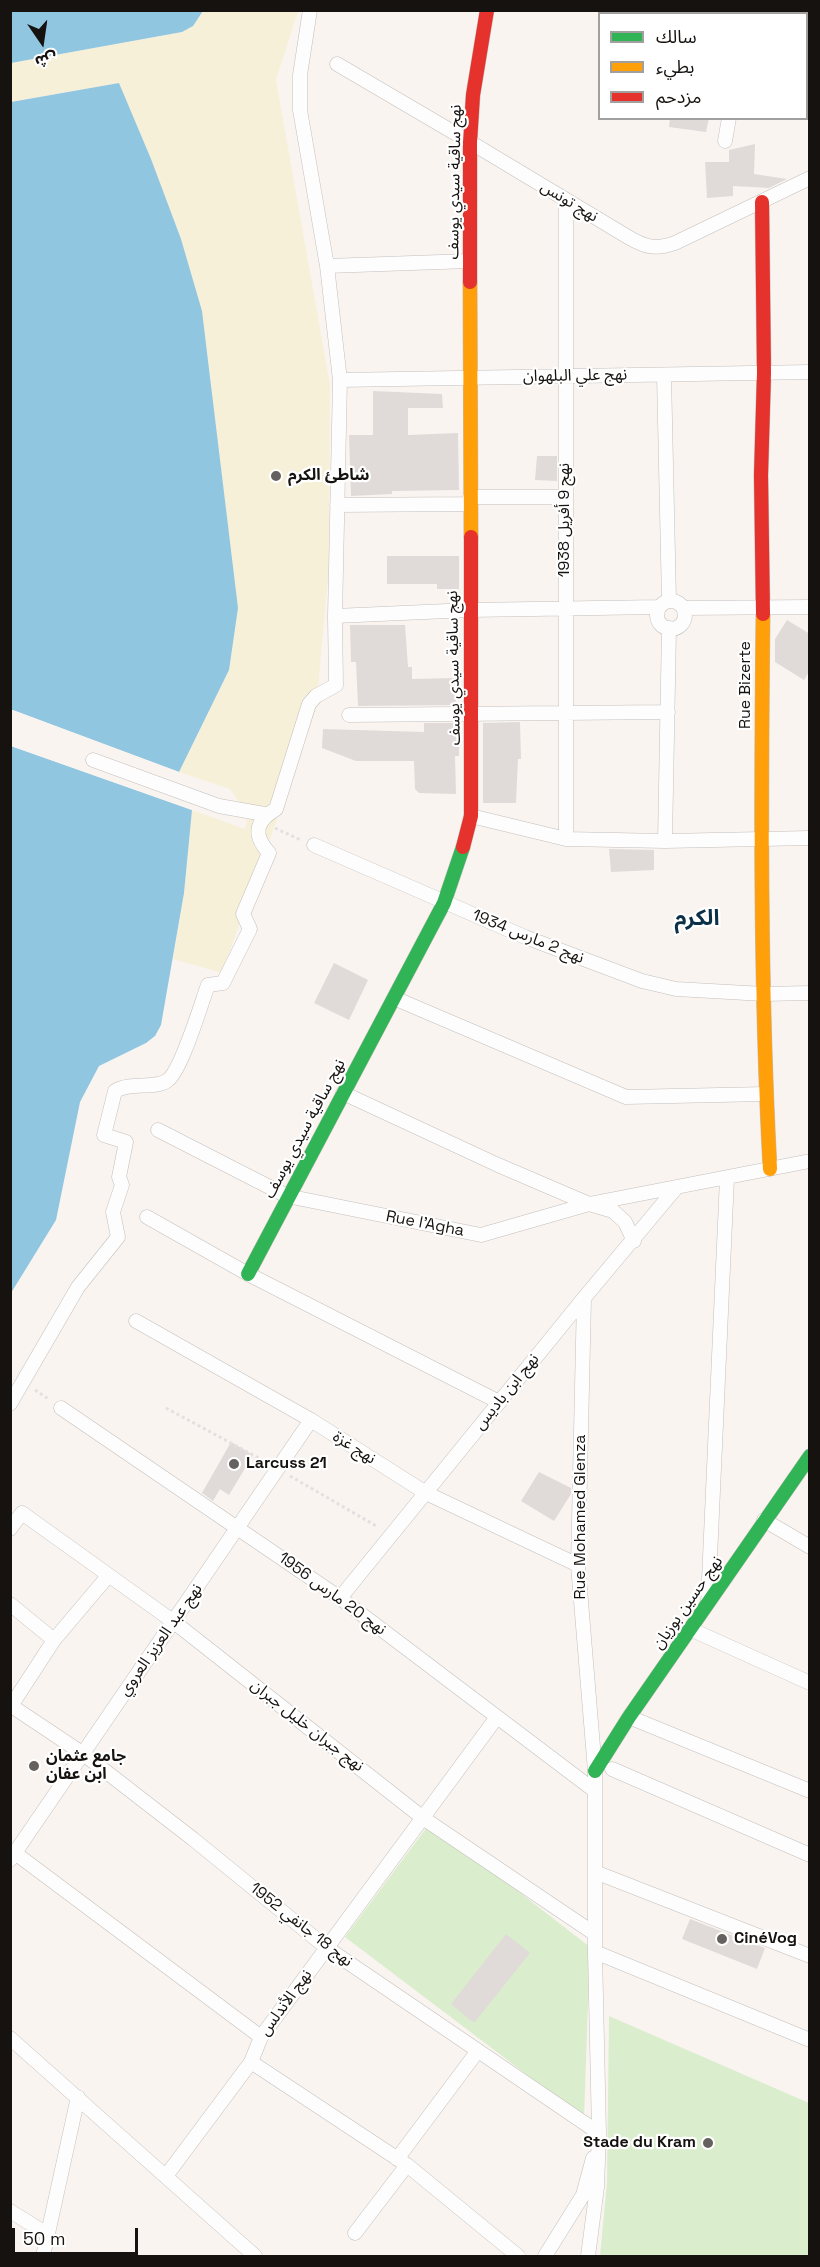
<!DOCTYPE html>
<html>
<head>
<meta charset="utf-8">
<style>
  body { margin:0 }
  #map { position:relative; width:820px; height:2267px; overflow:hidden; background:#f9f4f0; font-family:"Space Grotesk","Noto Sans Arabic",sans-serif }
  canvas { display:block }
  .frame { position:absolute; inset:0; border:12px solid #151210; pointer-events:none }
  .legend { position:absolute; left:598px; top:12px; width:210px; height:108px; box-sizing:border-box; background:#fff; border:2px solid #a1a09f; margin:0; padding:8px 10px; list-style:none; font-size:18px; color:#151210 }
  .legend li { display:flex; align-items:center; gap:12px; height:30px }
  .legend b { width:30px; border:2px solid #a1a09f }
  .north { position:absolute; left:12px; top:12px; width:60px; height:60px; -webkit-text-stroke:4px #fff; paint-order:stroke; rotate:167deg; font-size:16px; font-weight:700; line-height:24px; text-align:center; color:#151210 }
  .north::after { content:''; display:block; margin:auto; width:21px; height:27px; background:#151210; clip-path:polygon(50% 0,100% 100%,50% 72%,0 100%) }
  .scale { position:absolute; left:12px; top:2228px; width:126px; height:27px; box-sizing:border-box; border:3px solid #151210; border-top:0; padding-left:8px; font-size:18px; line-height:21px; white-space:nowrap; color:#151210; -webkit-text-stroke:4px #fff; paint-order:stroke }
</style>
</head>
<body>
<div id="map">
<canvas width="820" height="2267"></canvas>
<div class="frame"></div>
<ul class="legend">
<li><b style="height:8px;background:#30b455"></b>سالك</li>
<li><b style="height:8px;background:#ff9f0a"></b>بطيء</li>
<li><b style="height:8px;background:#e5322d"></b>مزدحم</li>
</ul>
<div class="north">ش</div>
<div class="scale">50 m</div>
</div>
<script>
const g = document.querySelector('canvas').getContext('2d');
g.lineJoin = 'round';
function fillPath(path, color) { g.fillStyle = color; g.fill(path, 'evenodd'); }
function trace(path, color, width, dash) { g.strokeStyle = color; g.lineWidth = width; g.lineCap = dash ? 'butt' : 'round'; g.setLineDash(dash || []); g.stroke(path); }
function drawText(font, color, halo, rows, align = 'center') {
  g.font = font + ' "Space Grotesk","Noto Sans Arabic",sans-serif'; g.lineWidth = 4.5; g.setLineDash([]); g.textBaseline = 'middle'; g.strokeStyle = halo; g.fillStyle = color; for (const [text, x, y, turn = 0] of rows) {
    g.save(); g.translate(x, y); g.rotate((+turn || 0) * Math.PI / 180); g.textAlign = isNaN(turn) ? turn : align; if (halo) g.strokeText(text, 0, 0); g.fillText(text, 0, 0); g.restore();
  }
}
fillPath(new Path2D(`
  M430,1823l160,124 -6,171 -239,-181z
  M609,2016l200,87v153h-209l7,-73z`), '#daeecd');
fillPath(new Path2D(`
  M203,11h95l-22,69 54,305 -1,183 -13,142 -94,263 -49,-14 11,-66 8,-83 53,19 3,-14 -18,-26 -51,-17 50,-102 -18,-289 -10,-70 -20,-72 -62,-156 -108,19v-39l171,-31 18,-15z`), '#f7f0d9');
fillPath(new Path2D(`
  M11,10h192v1l-10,15 -11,6 -171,31z
  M119,83l32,76 30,80 21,72 36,297 -9,62 -50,102 -166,-62 -2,2v-610z
  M11,746l181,64 -8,83 -23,132 -6,11 -9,7 -47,23 -19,36 -24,118 -45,73z`), '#91c6e1');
fillPath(new Path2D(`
  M12,710l167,62 3,1 -4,2 -165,-61 -3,1z
  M10,743l183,64 2,4 -184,-65z`), '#f9f4f0');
fillPath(new Path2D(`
  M670,118h39l-3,14 -37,-5z
  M755,144l-1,30 33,5 -18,9 -36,-2v10l-26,2 -2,-36h24v-12z
  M373,391l69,3 1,14h-35v27l50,-2 1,57 -67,1v3l-41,2 -2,-61h24z
  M537,456h20v25l-22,-1z
  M387,556h72v33h-22v-5h-50z
  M787,620l23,14v36l-6,10 -29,-18v-23z
  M350,625h55l3,42h4v12l43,-1 1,27 -98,1 -2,-44h-5z
  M520,722l1,37h-3l-2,44h-33v-80z
  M424,723h35v33h-4l1,38 -37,-1 -4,-4 -1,-28h-58l-34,-13 1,-19 101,3z
  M609,849l45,1v20l-43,2z
  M334,963l34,17 -19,40 -35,-17z
  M231,1442l22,13 -24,40 -9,-6 -7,12 -11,-8z
  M539,1472l32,16v6l-17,27 -33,-20z
  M690,1919l75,29 -8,21 -75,-30z
  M506,1934l24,19 -56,70 -23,-19z`), '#e0dbd8');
const street = new Path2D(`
  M622,14v-4
  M750,14l1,-4
  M337,64l133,78 158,95c17,10 27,13 47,6l135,-65
  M725,141l4,-23
  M327,266l142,-5
  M664,375l5,226
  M340,380l470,-8
  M470,497h96
  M337,505l132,-1
  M657 615a14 14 0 1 1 28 0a14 14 0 1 1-28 0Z
  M683,608l127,-1
  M335,616l135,-6 189,-3
  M349,715l319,-3
  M93,760l126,46 45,8
  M471,816l95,23 99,2 145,-3
  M566,839v-639
  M665,841l4,-213
  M314,845l211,92 117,44 34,8 88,5 46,-1
  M394,998l232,99 140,-3
  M343,1093l155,72 91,39 24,7 12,11 9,19
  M158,1130l129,66 194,39 108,-31 221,-43
  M147,1217l101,57 251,128
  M584,1298l-6,267 17,206v181l4,181 -2,54 -9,69
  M136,1321l175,99 115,73 152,72
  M10,1404l68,-117 40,-50 -5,-25 9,-27 -3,-8 7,-35 -22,-7 11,-44c17,-10 41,-1 53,-11 14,-11 33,-76 40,-95l15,-2 27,-54 -7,-15 26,-61c-17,-19 -13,-32 7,-44l33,-105 7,-8 20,-11 -1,-69 5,-236 -13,-114 -27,-156v-35l10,-65
  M61,1408l279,190 255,193
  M764,1520l46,27
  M10,1529l12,-16 152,109 249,196 172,116
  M340,1598l244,-300 92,-110
  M708,1602l19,-424
  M10,1604l44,36
  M690,1629l120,54
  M10,1705l72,48 111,86 134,109 272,185
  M11,1706l43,-66 54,-64
  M629,1717l181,74
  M612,1769l198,86
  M15,1853l246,184
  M10,1860l301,-440
  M595,1872l215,84
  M595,1952l215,88
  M10,2038l245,218
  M251,2062l156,103 111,91
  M397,2159l80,-107
  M166,2176l85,-114 10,-25 236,-320
  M10,2211l37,23
  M355,2233l52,-68
  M43,2256l35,-159
  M545,2256l38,-61 10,-37`);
const fast = new Path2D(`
  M248,1274l196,-371 19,-56
  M595,1771l34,-54 181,-261`);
const slow = new Path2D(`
  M470,282l1,255
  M763,614c-2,185 -3,370 7,555`);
const jam = new Path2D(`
  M762,202l2,171 -3,102 2,139
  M470,282v-140l3,-47 14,-85
  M463,847l8,-31v-279`);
trace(street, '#c3bfbc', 15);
trace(fast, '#c3bfbc', 15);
trace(slow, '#c3bfbc', 15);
trace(jam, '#c3bfbc', 15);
trace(new Path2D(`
  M275,828l26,12
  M35,1390l15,10
  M166,1408l100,54
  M290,1476l88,51`), '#e2e0e0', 3, [3, 3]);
trace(street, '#fefdfd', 14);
trace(fast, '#30b455', 14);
trace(slow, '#ff9f0a', 14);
trace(jam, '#e5322d', 14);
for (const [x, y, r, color] of [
  [276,476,6,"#65615e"],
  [234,1464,6,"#65615e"],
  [34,1766,6,"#65615e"],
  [722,1939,6,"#65615e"],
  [708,2143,6,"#65615e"]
]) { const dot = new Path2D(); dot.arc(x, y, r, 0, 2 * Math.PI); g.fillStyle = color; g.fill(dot); trace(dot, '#fff', 2); }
drawText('16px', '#151210', '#fff', [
  ["نهج ساقية سيدي يوسف",455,182,-89],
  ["نهج تونس",569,202,31],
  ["نهج علي البلهوان",575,376,-1],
  ["نهج 9 أفريل 1938",565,520,-90],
  ["نهج ساقية سيدي يوسف",454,668,-91],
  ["Rue Bizerte",746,685,-90],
  ["نهج 2 مارس 1934",528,937,22],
  ["نهج ساقية سيدي يوسف",305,1129,-62],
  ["Rue l'Agha",425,1224,11],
  ["نهج ابن باديس",507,1392,-51],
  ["نهج غزة",354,1448,32],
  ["Rue Mohamed Glenza",581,1517,-90],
  ["نهج 20 مارس 1956",332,1594,36],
  ["نهج حسين بوزيان",688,1603,-55],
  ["نهج عبد العزيز العروي",161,1640,-55],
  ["نهج جبران خليل جبران",307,1726,38],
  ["نهج 18 جانفي 1952",301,1925,38],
  ["نهج الأندلس",286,2003,-54]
]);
drawText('bold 16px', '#151210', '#fff', [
  ["شاطئ الکرم",288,476],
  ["Larcuss 21",246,1464],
  ["جامع عثمان",46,1757],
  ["ابن عفان",46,1775],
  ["CinéVog",734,1939],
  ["Stade du Kram",696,2143,"right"]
], 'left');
drawText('bold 22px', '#0d3049', '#fff', [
  ["الكرم",697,919]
]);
</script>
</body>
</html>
